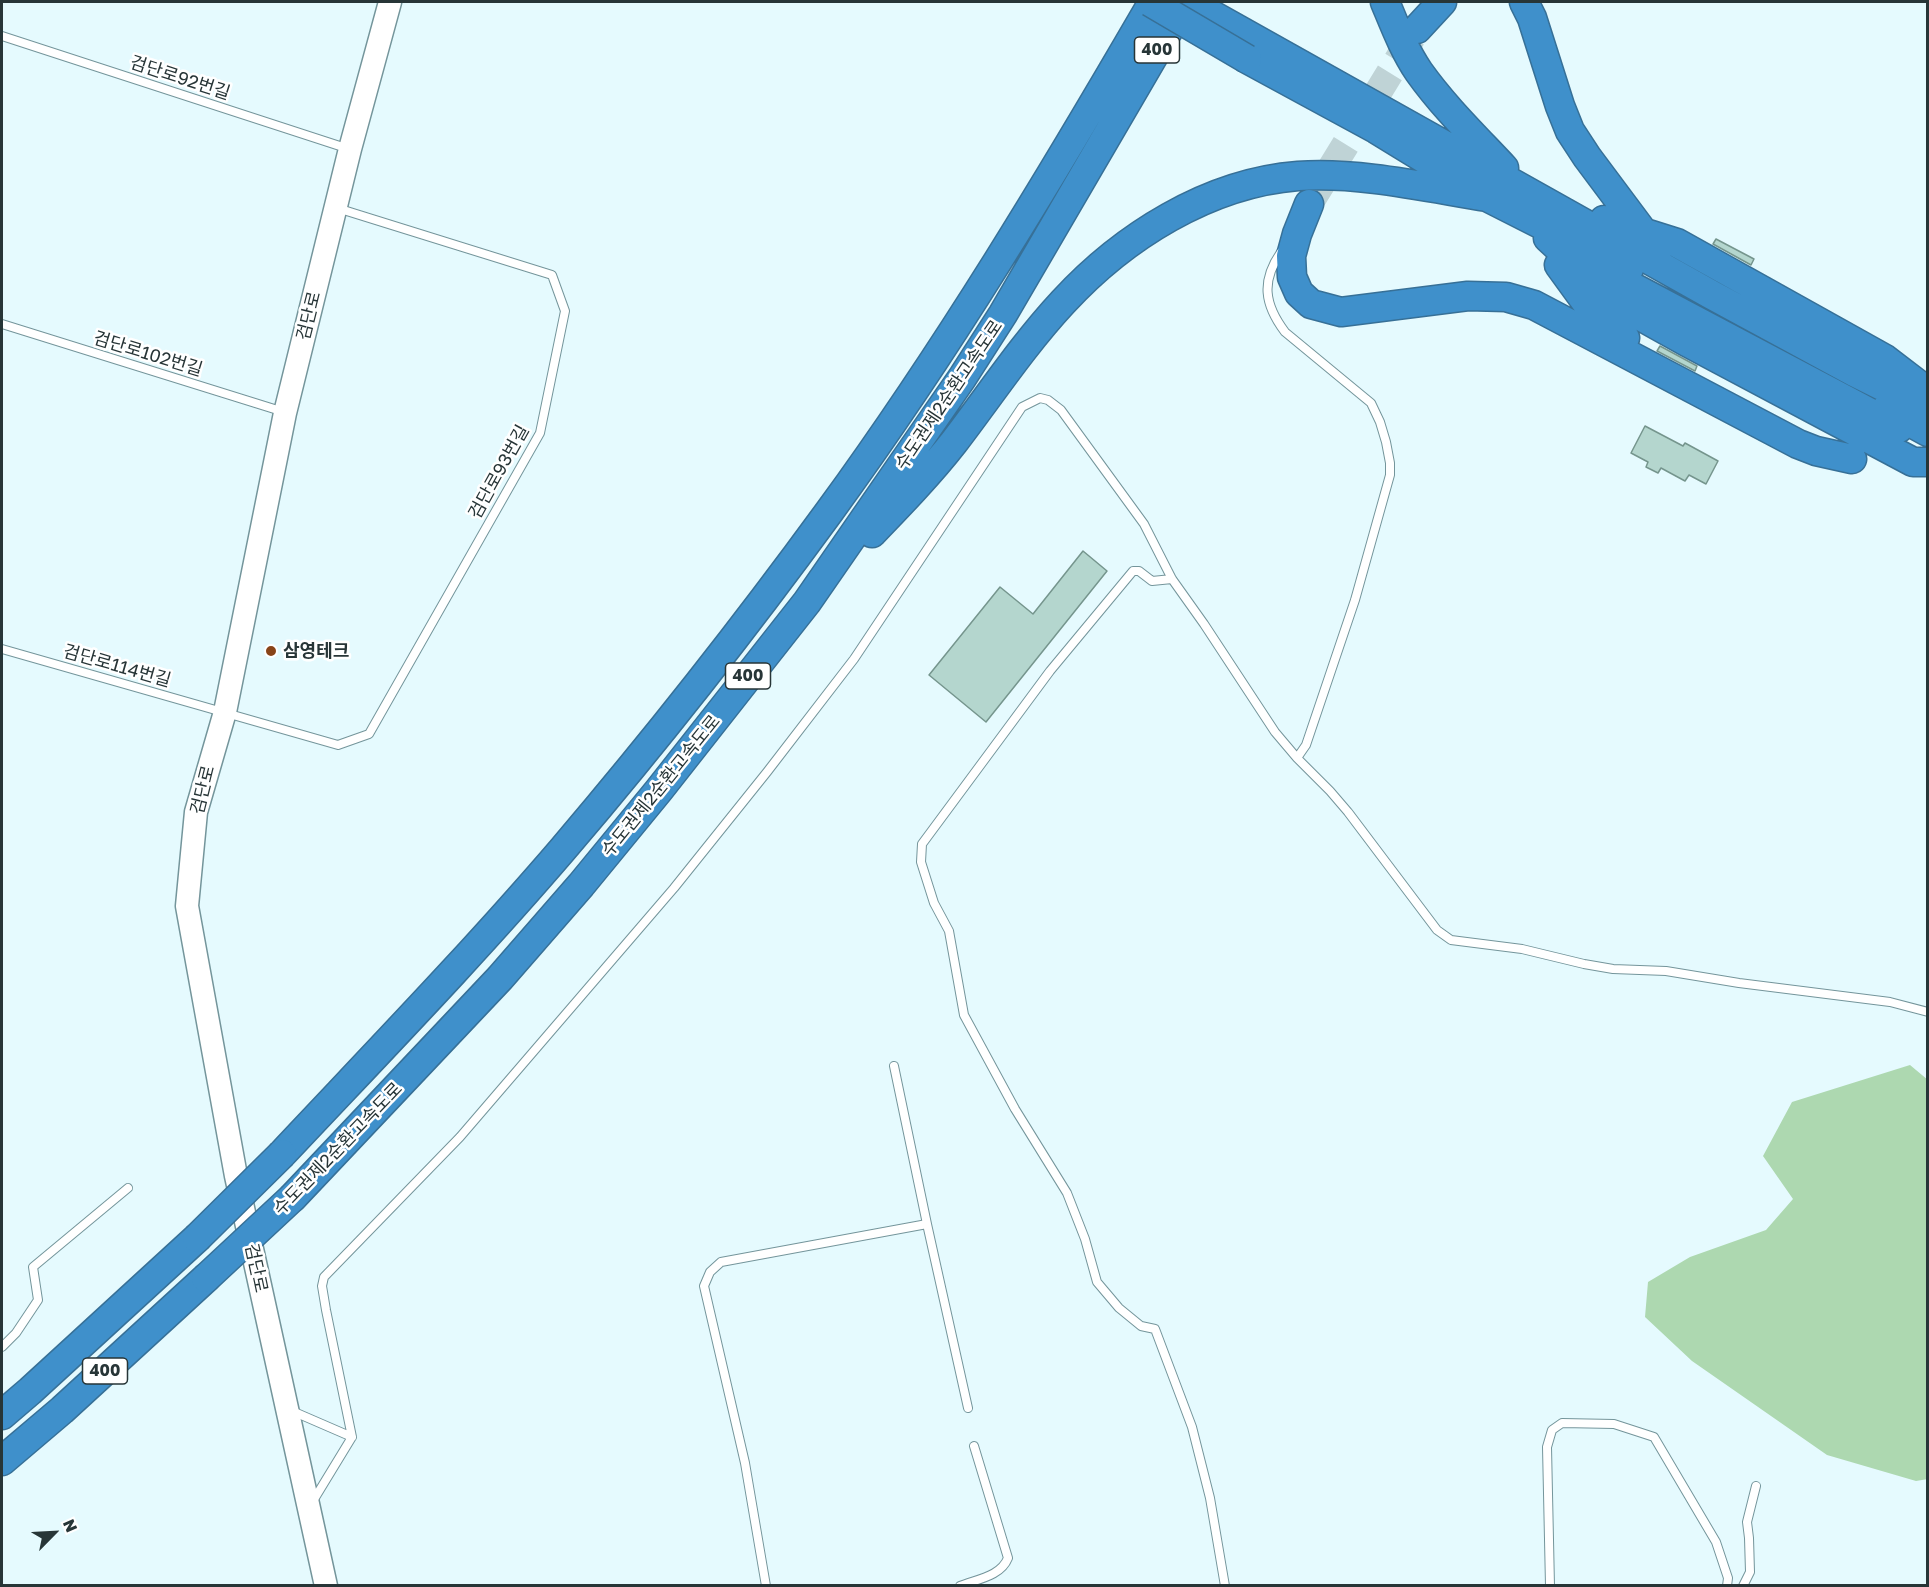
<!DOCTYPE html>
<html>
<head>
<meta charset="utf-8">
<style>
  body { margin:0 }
  #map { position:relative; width:1929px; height:1587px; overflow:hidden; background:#e5fafe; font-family:"Golos Text",sans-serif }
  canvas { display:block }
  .frame { position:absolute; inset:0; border:3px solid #273537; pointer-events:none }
  .north { position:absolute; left:24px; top:1503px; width:60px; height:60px; -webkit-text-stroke:4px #fff; paint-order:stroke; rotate:66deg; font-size:16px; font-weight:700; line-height:24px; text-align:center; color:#273537 }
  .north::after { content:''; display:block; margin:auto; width:21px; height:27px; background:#273537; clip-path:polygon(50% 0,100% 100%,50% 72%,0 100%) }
</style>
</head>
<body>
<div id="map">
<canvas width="1929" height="1587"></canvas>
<div class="frame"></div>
<div class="north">N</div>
</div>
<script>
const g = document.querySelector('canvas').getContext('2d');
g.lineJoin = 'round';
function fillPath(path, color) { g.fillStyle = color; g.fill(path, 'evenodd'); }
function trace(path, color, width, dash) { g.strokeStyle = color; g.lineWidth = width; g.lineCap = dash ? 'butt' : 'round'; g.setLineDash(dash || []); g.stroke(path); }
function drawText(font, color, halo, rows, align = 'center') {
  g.font = font + ' "Golos Text","Noto Sans KR",sans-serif'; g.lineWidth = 5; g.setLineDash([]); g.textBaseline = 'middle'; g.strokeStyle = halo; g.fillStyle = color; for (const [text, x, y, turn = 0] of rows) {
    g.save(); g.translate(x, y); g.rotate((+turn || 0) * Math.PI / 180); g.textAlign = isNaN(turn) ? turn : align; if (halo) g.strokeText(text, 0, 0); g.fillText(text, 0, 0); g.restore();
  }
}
fillPath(new Path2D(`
  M1910,1065l18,15v399l-12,2 -89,-26 -135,-94 -47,-44 3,-35 42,-25 76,-27 27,-31 -30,-43 29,-54z`), '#add8b0');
const building = new Path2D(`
  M1716,239l38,20 -3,6 -38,-21z
  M1660,346l37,20 -2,5 -38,-20z
  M1645,426l38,20 2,-3 33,18 -12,23 -17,-9 -4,6 -24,-13 -3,5 -12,-6 2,-5 -17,-9z
  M1083,551l24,20 -121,151 -57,-47 71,-88 33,27z`);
fillPath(building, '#b4d6ce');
trace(building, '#75958d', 1.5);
trace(new Path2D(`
  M1309,204l108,-175`), '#bfd3d6', 28, [28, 14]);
const lane = new Path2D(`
  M2,36l347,113
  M1281,252c-20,29 -17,52 4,80l86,71 9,19 6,20 4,21v12l-35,125 -49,145 -9,13
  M2,324l282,88
  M1172,579l-20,2 -13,-10h-6l-83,100 -128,173 -1,18 13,41 15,28 15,84 51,94 52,84 18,46 12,43 22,26 22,18 14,3 37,98 18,71 15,88
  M2,649l336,96 31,-11 171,-301 25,-122 -13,-36 -215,-67
  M894,1066l33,158
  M2,1347l14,-14 22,-33 -5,-33 95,-79
  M292,1411l60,26 -39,64
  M352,1437l-26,-127 -4,-24 2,-9 136,-140 214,-249 93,-116 87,-113 168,-252 18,-9 8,2 13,10 83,114 28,55 32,45 71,108 22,26 33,33 18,21 89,118 14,10 71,9 62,15 29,5 53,2 73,12 151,19 38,10
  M766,1586l-21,-123 -41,-177 6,-14 11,-10 206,-38 41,184
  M960,1586c18,-7 41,-10 48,-28l-34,-112
  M1550,1586l-3,-139 5,-17 10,-7 52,1 40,13 62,105 12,36 -1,8
  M1743,1586l7,-14 -1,-34 -2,-16 9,-36`);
const secondary = new Path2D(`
  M326,1586l-90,-410 -49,-270 9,-94 29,-100 60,-299 65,-264 40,-147`);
const highway = new Path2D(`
  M1189,2l523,293 142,77 74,37
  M1385,2c10,24 19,48 34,70 25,35 56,65 85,96
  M1524,2l8,16 28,88 10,25 17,26 59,79
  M1417,29l25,-27
  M1247,59l129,70 111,68 142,72
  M1309,204l-12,30 -6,22 1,21 7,16 12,11 30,8 127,-16 38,1 28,8 264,139 18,7 36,8
  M1604,220l73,23 208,116 43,33
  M1548,238l71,66 68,38 226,120h15
  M1559,265l45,62 21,11
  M1605,269l22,15 272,144
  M1886,409l42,23
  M872,533c28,-29 57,-59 82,-91 36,-47 69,-97 109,-140 60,-65 145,-119 235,-126 63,-4 127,11 189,21
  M282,1154c94,-100 191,-200 281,-305 93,-109 182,-222 266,-337 119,-163 223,-336 324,-510
  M293,1197l207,-219 81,-93 78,-95 148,-188 155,-224 41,-64 182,-312
  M2,1415l28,-24 167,-153
  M2,1461l60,-51 144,-132`);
trace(lane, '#74959b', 10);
trace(secondary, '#74959b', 25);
trace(highway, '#377097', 31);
trace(lane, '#fff', 8);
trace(secondary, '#fff', 22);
trace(highway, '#3f90cb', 28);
const highwayBridge = new Path2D(`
  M1150,2l97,57
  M197,1238l85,-84
  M206,1278l87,-81`);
trace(highwayBridge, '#377097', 31, []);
trace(highwayBridge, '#3f90cb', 28);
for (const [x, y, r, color] of [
  [271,651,6,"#884418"]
]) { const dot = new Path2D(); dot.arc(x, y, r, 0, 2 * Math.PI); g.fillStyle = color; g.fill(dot); trace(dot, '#fff', 2); }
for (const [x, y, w] of [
  [1157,50,45],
  [748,676,45],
  [105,1371,45]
]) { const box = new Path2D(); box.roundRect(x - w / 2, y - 13, w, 26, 4.5); g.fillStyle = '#fff'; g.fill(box); trace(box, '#273537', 1.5); }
drawText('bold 16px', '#273537', null, [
  ["400",1157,50],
  ["400",748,676],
  ["400",105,1371]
]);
drawText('18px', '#273537', '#fff', [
  ["검단로92번길",180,78,18],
  ["검단로",309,316,-76],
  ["검단로102번길",148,354,17],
  ["수도권제2순환고속도로",949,395,-56],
  ["검단로93번길",499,472,-61],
  ["검단로114번길",117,666,16],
  ["수도권제2순환고속도로",661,786,-51],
  ["검단로",203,790,-76],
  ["수도권제2순환고속도로",338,1149,-46],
  ["검단로",256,1268,78]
]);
drawText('bold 18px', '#273537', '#fff', [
  ["삼영테크",283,651]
], 'left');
</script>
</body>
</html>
